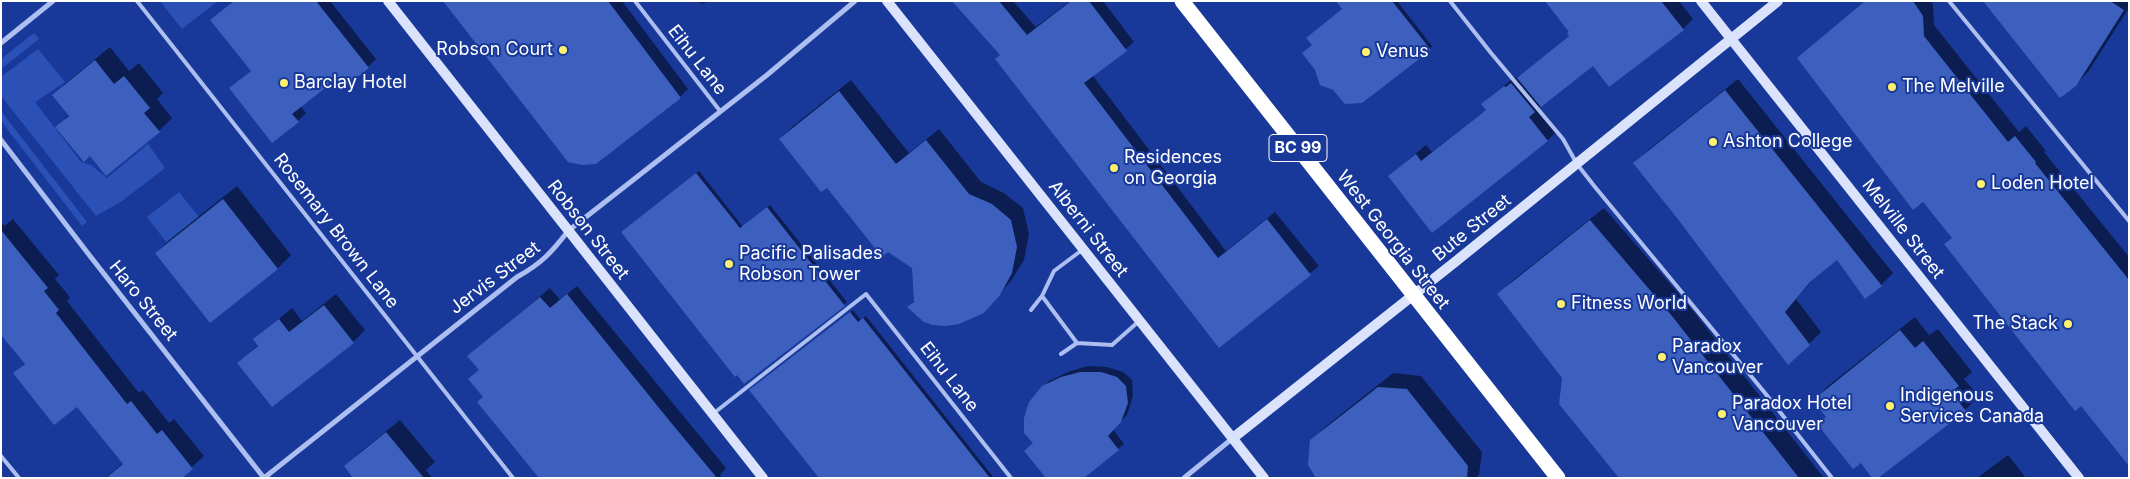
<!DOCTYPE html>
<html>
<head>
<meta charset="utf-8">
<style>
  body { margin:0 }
  #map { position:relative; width:2130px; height:479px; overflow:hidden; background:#183999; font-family:Inter,sans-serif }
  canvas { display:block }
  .frame { position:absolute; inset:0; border:2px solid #fff; pointer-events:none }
</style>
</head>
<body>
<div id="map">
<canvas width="2130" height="479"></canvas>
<div class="frame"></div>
</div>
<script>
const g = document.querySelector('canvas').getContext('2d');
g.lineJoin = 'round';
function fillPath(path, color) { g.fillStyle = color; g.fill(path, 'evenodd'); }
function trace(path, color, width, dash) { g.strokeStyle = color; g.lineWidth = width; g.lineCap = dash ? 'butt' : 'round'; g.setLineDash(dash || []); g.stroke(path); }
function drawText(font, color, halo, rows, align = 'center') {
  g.font = font + ' Inter,sans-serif'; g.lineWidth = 4; g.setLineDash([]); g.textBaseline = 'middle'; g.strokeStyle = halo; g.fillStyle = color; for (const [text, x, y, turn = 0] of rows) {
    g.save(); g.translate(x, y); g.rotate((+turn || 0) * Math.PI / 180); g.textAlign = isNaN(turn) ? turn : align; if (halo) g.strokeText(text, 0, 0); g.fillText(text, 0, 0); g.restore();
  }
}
fillPath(new Path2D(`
  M160,1h58l-36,28z
  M34,33l5,6 -38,30v-10z
  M38,49l27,33 -30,20 46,60 10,3 16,13 41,-34 17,24 -43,33 -26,15 -95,-120v-19z
  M1,111l86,111 -5,4 -81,-105z
  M179,192l20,25 -32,26 -20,-26z`), '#2c51b6');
fillPath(new Path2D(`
  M234,1h96l46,58 -8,8 -30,9 -38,30 6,7 -8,8 -68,-33 22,-18 -40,-50z
  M445,1h177l66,88 -8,8z
  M699,1h10l-7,3z
  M954,1h59l23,26 34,-26h33l31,41 -41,34 133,175 49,-39 44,54 -100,80 -218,-291z
  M1337,1h60l35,45 -2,3 -117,-4 31,-36z
  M1550,1h129l14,18 -10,10 -90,35 -52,41 -2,2 19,23 -10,10 -116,91 -43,-55 37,-31 6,7 55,-43 -4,-5 10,-10 22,-17 1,1 6,-3 48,-40v-3z
  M1865,1h66l2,4 1,20 85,107 7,-6 20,25 -2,1 85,105v207l-48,-60 -136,-160 8,-7 -154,-179z
  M1985,1h144v7l-41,64 -13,13z
  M110,47l19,24 10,-8 24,30 -6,6 15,19 -13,13 -68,23 -34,-27 12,-13 -16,-19 14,-13z
  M1738,79l155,194 -12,12 -44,-27 -21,18 -20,23 25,33 -12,12 -174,-181 12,-12z
  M851,80l58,73 30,-24 42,53 23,11 19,15 6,26 -5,26 -13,21 -16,18 -86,8 6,-7 -2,-33 -132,-128 11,-12z
  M699,171l44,56 27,-22 77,97 -102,81 -120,-154z
  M237,186l54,69 -13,13 -67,53 -55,-68 14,-14z
  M1604,208l82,94 138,176h-203l-58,-100 -65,-83 14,-14z
  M13,219l46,56 -4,4 15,18 -3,4 72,92 4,-3 26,33 5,-4 30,37 -24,22h-75l18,-15 -46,-57 -62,-33 10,-10 -24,-30v-111l3,4z
  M577,286l149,182 -6,7 2,3h-120l-118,-81 -5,-50 71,-59 10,12z
  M336,294l29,36 -12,12 -115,21 21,-19 -4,-5 37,-31 10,13z
  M853,310l8,10 5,-4 128,162h-174l-67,-90z
  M1915,317l14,18 9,-6 34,43 -8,7 15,17 -14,14 -104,51 -43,-37 9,-8 -12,-16 13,-14z
  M1087,366l20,1 16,5 9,8 1,16 -6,19 -14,14 11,15 -42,34 -48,-35 9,-56 6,-6 19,-9z
  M1393,373l28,3 61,76 -3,23 -3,3h-158l-7,-37 14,-14z
  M400,420l35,42 -9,8 6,8h-77l-9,-11 13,-14z
  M2008,455l18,23h-49z`), '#0007');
fillPath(new Path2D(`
  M234,1h82l53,67 -24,19 -7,-9 -46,36 7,8 -27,21 -43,-55 22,-17 -41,-51z
  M443,1h165l73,97 -85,66 -14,1 -14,-3z
  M952,1h47l28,34 44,-34h18l38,50 -43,32 134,175 49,-39 44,56 -92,73 -224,-289 5,-4z
  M1336,1h56l39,49 -69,53 -17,1 -12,-14 -13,-5 -5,-15 -13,-17 10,-8 -6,-7 36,-29z
  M1545,1h116l23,29 -75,57 -16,-21 -52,41 -24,-29 52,-42 -2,-3 2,-1z
  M1865,1h48l10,15 1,20 84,106 7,-6 21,26 -1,1 94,117v186l-48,-60 -6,5 -131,-167 8,-6 -29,-36 -10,8 -116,-152z
  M1983,1h127l14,9 -48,76 -16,12z
  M95,60l19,24 10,-8 26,32 -6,5 16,19 -54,44 -16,-20 -6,6 -29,-35 14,-11 -17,-21z
  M1511,83l24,29 -6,5 19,24 -116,92 -44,-57 28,-22 5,7 65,-51 -5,-6 23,-18 2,1z
  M1725,90l157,196 -17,13 -28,-39 -27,22 -25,30 25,33 -22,20 -111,-147 -44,-55z
  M839,91l57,73 30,-24 43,54 23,10 19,16 6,27 -5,26 -12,22 -16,18 -25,11 -13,2 -13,-1 -9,-3 -6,-5 -11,-10 7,-5 -2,-34 -24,-16 -6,5 -55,-69 -6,4 -42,-53z
  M696,173l44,55 27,-21 78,99 -101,78 -7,-9 -2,2 -114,-145z
  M223,199l55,70 -68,54 -55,-70z
  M1590,220l82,96 127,162h-180l-60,-74 3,-26 -65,-84z
  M1,230l47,58 -4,3 15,19 -3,3 71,91 4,-3 26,33 5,-4 31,39 -11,9h-76l17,-14 -46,-57 -23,18 -41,-52 12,-9 -24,-29z
  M567,294l101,125 49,59h-178l-62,-76 6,-5 -15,-18 11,-9 -12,-14 73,-59 10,11z
  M324,305l30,38 -82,64 -35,-44 21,-17 -5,-7 26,-20 10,13z
  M850,312l8,10 5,-4 127,160h-171l-70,-88z
  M1900,330l15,18 8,-7 36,45 -8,6 15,19 -88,67h-6l-11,-15 -8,6 -36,-45 9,-7 -13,-17z
  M1080,372h21l16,5 9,9 2,17 -7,19 -13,14 11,14 -35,28h-38l-22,-27 9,-8 -9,-10v-15l5,-16 13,-16 19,-9z
  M1378,387l29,2 61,77 -1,12h-151l-8,-13 2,-25z
  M386,432l38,46h-71l-9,-12z`), '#3d5fbe');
trace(new Path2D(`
  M137,1l376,477
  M635,1l85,110
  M1450,1l41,52 72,86 14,25 18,23 170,206 67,85
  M1949,1l180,220
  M1082,250l-28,21 -12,25 35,47 35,2 26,-23
  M1031,310l11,-14
  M1061,354l16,-11
  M714,413l152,-119 145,184
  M1,456l18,22`), '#adbff1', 4);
trace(new Path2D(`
  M1,43l52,-42
  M1,140l89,116 174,222
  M264,478l253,-201c24,-13 35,-25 51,-46l199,-156 88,-74
  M1184,478l49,-40`), '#adbff1', 5);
trace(new Path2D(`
  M388,1l375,477
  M887,1l377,477
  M1701,1l378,477
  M1233,438l222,-176 323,-261`), '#dbe3fc', 10);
trace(new Path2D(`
  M1182,1l376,477`), '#fff', 15);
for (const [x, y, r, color] of [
  [563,50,5,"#fff06d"],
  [1366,52,5,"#fff06d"],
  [284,83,5,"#fff06d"],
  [1892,87,5,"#fff06d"],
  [1713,142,5,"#fff06d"],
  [1114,168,5,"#fff06d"],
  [1981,184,5,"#fff06d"],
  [729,264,5,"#fff06d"],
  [1561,304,5,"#fff06d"],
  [2068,324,5,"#fff06d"],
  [1662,357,5,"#fff06d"],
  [1890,406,5,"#fff06d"],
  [1722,414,5,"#fff06d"]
]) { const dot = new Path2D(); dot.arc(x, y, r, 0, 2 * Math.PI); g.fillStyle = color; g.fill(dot); trace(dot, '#183999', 2); }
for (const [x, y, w] of [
  [1298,148,58]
]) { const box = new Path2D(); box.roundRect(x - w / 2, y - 13.5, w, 27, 4); g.fillStyle = '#183999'; g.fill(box); trace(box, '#fff', 1); }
drawText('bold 16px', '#fff', null, [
  ["BC 99",1298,148]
]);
drawText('18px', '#fff', '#183999', [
  ["Robson Court",553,50,"right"],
  ["Venus",1376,52],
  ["Barclay Hotel",294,83],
  ["The Melville",1902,87],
  ["Ashton College",1723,142],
  ["Residences",1124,158],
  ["on Georgia",1124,179],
  ["Loden Hotel",1991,184],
  ["Pacific Palisades",739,254],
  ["Robson Tower",739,275],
  ["Fitness World",1571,304],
  ["The Stack",2058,324,"right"],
  ["Paradox",1672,347],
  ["Vancouver",1672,368],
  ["Indigenous",1900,396],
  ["Services Canada",1900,417],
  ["Paradox Hotel",1732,404],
  ["Vancouver",1732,425]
], 'left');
drawText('18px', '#fff', '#183999', [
  ["Eihu Lane",697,60,52],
  ["Bute Street",1472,228,-39],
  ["Alberni Street",1088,229,52],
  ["Melville Street",1903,229,52],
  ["Robson Street",588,230,52],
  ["Rosemary Brown Lane",336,231,52],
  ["West Georgia Street",1393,240,52],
  ["Jervis Street",495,278,-37],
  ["Haro Street",143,301,51],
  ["Eihu Lane",949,377,52]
]);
</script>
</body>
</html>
